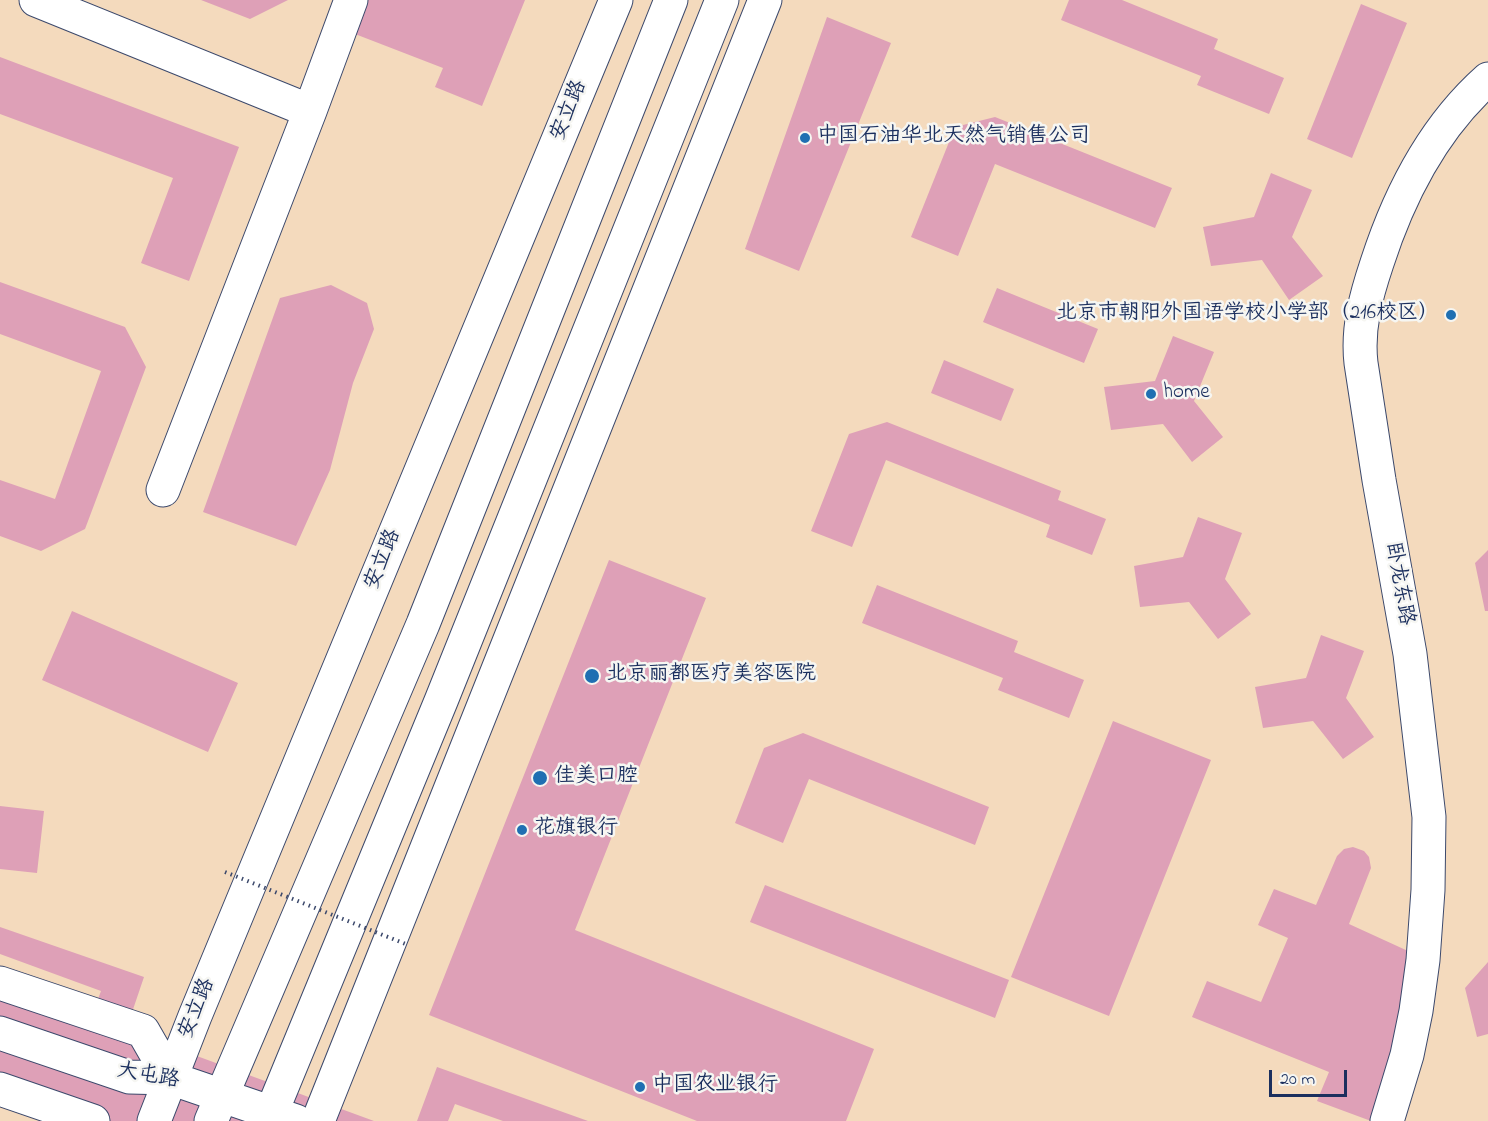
<!DOCTYPE html>
<html>
<head>
<meta charset="utf-8">
<style>
  body { margin:0 }
  #map { position:relative; width:1488px; height:1121px; overflow:hidden; background:#f4dabd; font-family:"Indie Flower",sans-serif }
  canvas { display:block }
  .scale { position:absolute; left:1269px; top:1070px; width:78px; height:27px; box-sizing:border-box; border:3px solid #1b2f5e; border-top:0; padding-left:8px; font-size:18px; line-height:21px; white-space:nowrap; color:#1b2f5e; -webkit-text-stroke:4px #f6f6f2; paint-order:stroke }
</style>
</head>
<body>
<div id="map">
<canvas width="1488" height="1121"></canvas>
<div class="scale">20 m</div>
</div>
<script>
const g = document.querySelector('canvas').getContext('2d');
g.lineJoin = 'round';
function fillPath(path, color) { g.fillStyle = color; g.fill(path, 'evenodd'); }
function trace(path, color, width, dash) { g.strokeStyle = color; g.lineWidth = width; g.lineCap = dash ? 'butt' : 'round'; g.setLineDash(dash || []); g.stroke(path); }
function drawText(font, color, halo, rows, align = 'center') {
  g.font = font + ' "Indie Flower","LXGW WenKai TC",sans-serif'; g.lineWidth = 5; g.setLineDash([]); g.textBaseline = 'middle'; g.strokeStyle = halo; g.fillStyle = color; for (const [text, x, y, turn = 0] of rows) {
    g.save(); g.translate(x, y); g.rotate((+turn || 0) * Math.PI / 180); g.textAlign = isNaN(turn) ? turn : align; if (halo) g.strokeText(text, 0, 0); g.fillText(text, 0, 0); g.restore();
  }
}
fillPath(new Path2D(`
  M201,0h87l-38,19z
  M368,0h157l-43,106 -47,-19 8,-19 -88,-34z
  M1069,0h53l96,39 -4,10 70,29 -15,36 -72,-29 4,-9 -140,-56z
  M1361,4l46,19 -55,135 -45,-19z
  M827,17l64,26 -92,228 -54,-22z
  M0,57l239,90 -50,134 -48,-18 32,-85 -173,-64z
  M995,117l177,71 -17,40 -160,-64 -37,92 -47,-19 44,-110z
  M1271,173l41,17 -20,47 31,39 -34,24 -27,-40 -51,6 -8,-39 51,-10z
  M0,282l125,45 21,40 -61,162 -44,22 -41,-15v-56l55,19 46,-128 -101,-37z
  M331,285l36,18 7,26 -21,54 -23,87 -34,76 -93,-34 77,-214z
  M997,288l101,41 -14,34 -101,-41z
  M1173,336l41,16 -20,49 29,36 -31,25 -29,-38 -52,6 -7,-43 51,-6z
  M944,360l70,29 -13,32 -70,-28z
  M887,422l174,69 -3,9 48,19 -14,36 -46,-18 4,-12 -164,-65 -34,87 -41,-16 38,-97z
  M1198,517l44,16 -17,46 26,35 -33,25 -29,-37 -49,5 -6,-41 49,-9z
  M1488,550v61h-3l-10,-48z
  M609,560l97,38 -131,332 299,119 -28,72h-149l-268,-106z
  M877,585l141,56 -4,11 70,28 -15,38 -71,-28 5,-12 -141,-55z
  M72,611l166,72 -30,69 -166,-72z
  M1321,635l43,16 -18,47 28,39 -31,22 -30,-38 -50,7 -8,-41 51,-9z
  M1113,721l98,39 -102,256 -98,-39z
  M803,733l186,74 -14,38 -166,-66 -26,64 -48,-20 29,-75z
  M0,806l44,5 -7,62 -37,-4z
  M1353,847l11,4 5,6 2,11 -22,56 59,27 -14,101 -23,69 -54,-20 12,-29 -137,-55 15,-36 54,21 27,-64 -30,-13 16,-36 42,16 21,-49 7,-7z
  M765,885l244,95 -14,38 -245,-96z
  M0,927l144,50 -18,53 248,91h-267l-107,-39v-97l91,33 10,-27 -101,-37z
  M1488,962v72l-11,3 -12,-49z
  M437,1067l151,54h-85l-48,-17 -7,17h-31z`), '#dea0b7');
const minor = new Path2D(`
  M36,0l274,111
  M163,490l147,-379 41,-111
  M0,983l143,48 27,47
  M154,1121l41,-105 421,-1016
  M318,1121l447,-1121
  M1387,1121l20,-66 9,-44 7,-51 5,-70 1,-73 -19,-163 -31,-174 -18,-117c-4,-35 5,-67 16,-100 22,-68 57,-136 111,-184`);
const major = new Path2D(`
  M0,1033l129,44 41,1 126,43
  M0,1089l93,32
  M211,1121l212,-497 248,-624
  M268,1121l173,-420 281,-701`);
trace(minor, '#3c496c', 35);
trace(major, '#3c496c', 35);
trace(minor, '#fff', 33);
trace(major, '#fff', 33);
trace(new Path2D(`
  M225,872l183,73`), '#3c496c', 4, [1.5, 4.5]);
for (const [x, y, r, color] of [
  [805,138,6,"#1f6fb2"],
  [1451,315,6,"#1f6fb2"],
  [1151,394,6,"#1f6fb2"],
  [592,676,8,"#1f6fb2"],
  [540,778,8,"#1f6fb2"],
  [522,830,6,"#1f6fb2"],
  [640,1087,6,"#1f6fb2"]
]) { const dot = new Path2D(); dot.arc(x, y, r, 0, 2 * Math.PI); g.fillStyle = color; g.fill(dot); trace(dot, '#f6f6f2', 2); }
drawText('21px', '#1b2f5e', '#f6f6f2', [
  ["安立路",570,111,-68],
  ["安立路",384,560,-68],
  ["卧龙东路",1398,584,80],
  ["安立路",198,1009,-68],
  ["大屯路",148,1077,10]
]);
drawText('21px', '#1b2f5e', '#f6f6f2', [
  ["中国石油华北天然气销售公司",817,138],
  ["北京市朝阳外国语学校小学部（216校区）",1439,315,"right"],
  ["home",1163,394],
  ["北京丽都医疗美容医院",606,676],
  ["佳美口腔",554,778],
  ["花旗银行",534,830],
  ["中国农业银行",652,1087]
], 'left');
</script>
</body>
</html>
